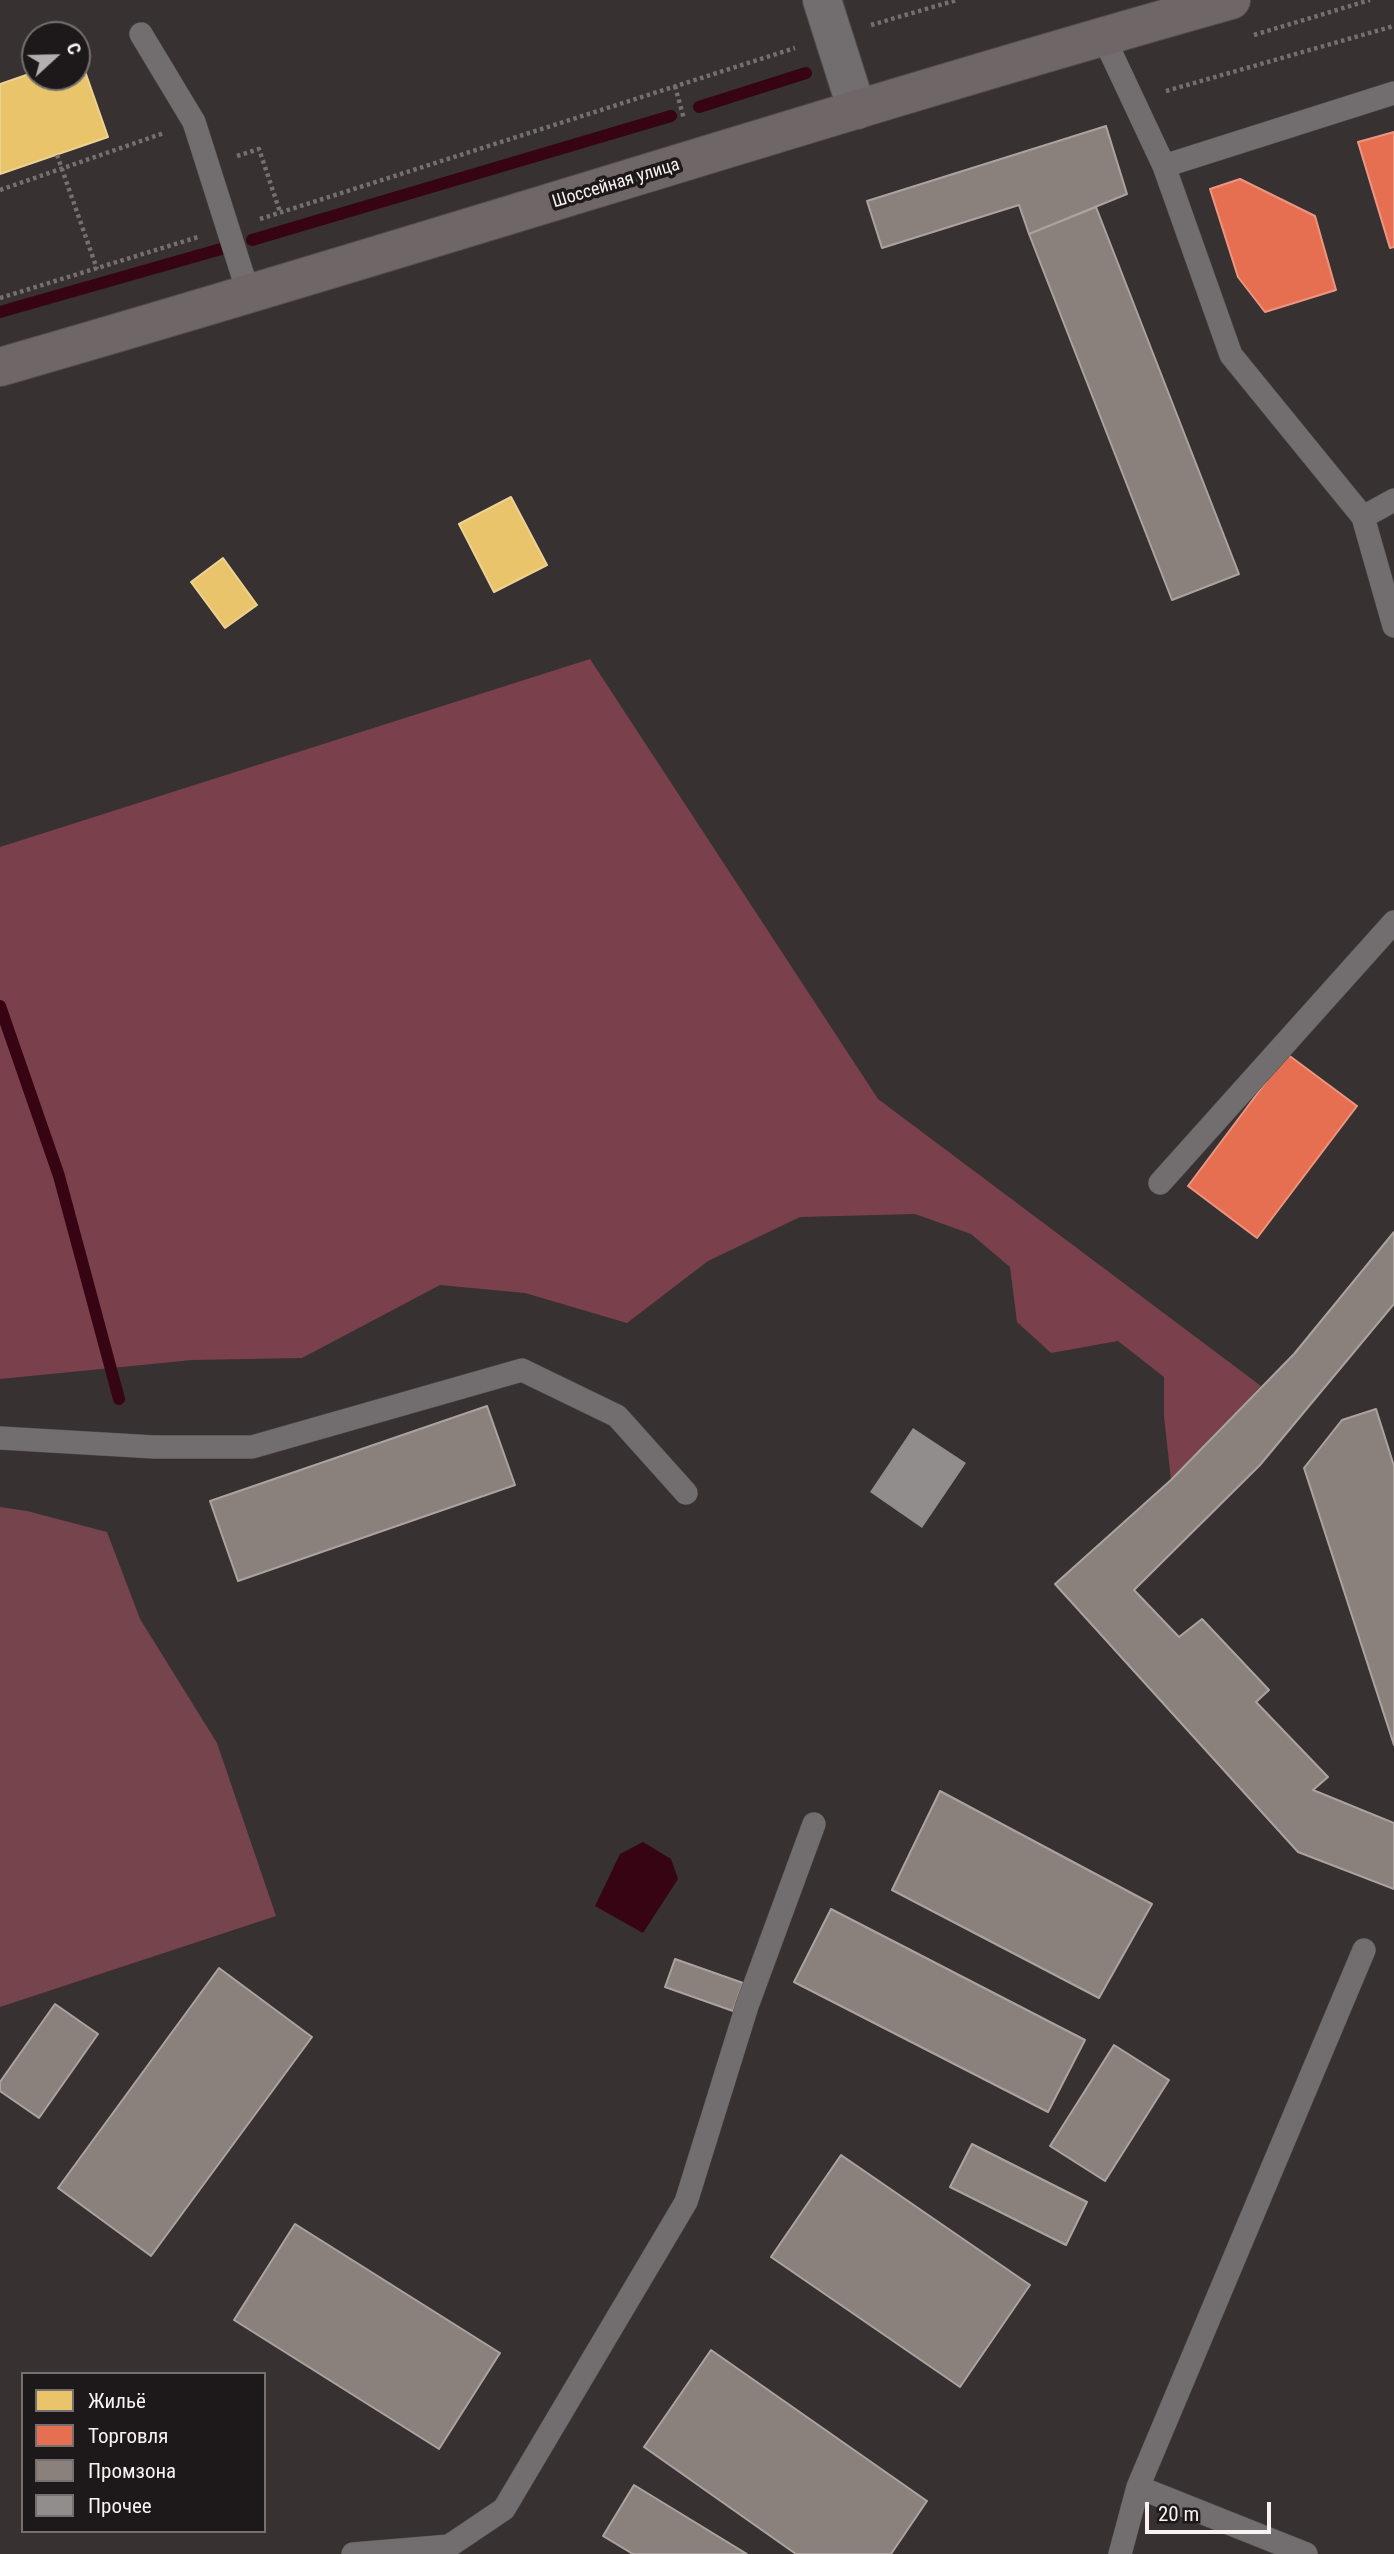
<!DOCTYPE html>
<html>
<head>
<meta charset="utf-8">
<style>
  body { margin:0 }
  #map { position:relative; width:1394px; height:2554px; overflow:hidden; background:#373132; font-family:"Roboto Condensed",sans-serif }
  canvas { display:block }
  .legend { position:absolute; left:21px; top:2372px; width:245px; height:161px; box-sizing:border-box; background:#1d1819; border:2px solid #756f70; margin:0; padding:9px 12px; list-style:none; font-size:21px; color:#f9f1f2 }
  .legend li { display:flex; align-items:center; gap:14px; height:35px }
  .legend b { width:35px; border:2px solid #756f70 }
  .north { position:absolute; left:21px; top:21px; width:70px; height:70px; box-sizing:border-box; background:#1d1819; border:2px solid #756f70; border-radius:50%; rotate:68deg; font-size:19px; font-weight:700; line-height:28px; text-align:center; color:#f9f1f2 }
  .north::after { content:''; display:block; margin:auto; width:24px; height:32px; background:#b5aeaf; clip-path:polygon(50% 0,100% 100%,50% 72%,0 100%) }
  .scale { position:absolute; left:1145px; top:2502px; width:126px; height:32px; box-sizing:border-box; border:4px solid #f9f1f2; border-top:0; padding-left:9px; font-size:21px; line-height:24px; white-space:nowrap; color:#f9f1f2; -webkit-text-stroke:5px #1d1819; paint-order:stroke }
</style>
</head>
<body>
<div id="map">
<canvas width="1394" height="2554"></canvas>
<ul class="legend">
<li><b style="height:19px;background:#e9c46a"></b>Жильё</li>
<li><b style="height:19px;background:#e76f51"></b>Торговля</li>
<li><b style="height:19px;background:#8a817c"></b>Промзона</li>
<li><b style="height:19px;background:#928d8d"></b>Прочее</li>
</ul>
<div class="north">С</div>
<div class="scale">20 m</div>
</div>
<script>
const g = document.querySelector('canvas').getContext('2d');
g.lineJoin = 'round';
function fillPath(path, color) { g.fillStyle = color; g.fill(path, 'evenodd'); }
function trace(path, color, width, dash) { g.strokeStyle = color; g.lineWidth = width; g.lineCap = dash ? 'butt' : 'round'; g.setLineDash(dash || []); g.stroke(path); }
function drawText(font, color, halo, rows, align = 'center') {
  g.font = font + ' "Roboto Condensed",sans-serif'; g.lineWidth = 7; g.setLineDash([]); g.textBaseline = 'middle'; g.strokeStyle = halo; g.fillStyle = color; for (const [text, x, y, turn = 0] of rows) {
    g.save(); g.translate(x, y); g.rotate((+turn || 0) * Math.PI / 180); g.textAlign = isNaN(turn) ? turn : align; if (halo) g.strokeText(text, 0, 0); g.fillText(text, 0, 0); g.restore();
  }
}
fillPath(new Path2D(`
  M0,1507l27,4 80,21 33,87 77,124 59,173 -276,91z`), '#76444d');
fillPath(new Path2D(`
  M590,659l288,440 383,287 -90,94 -7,-64v-39l-46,-36 -67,12 -34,-31 -7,-55 -39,-33 -56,-20 -115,3 -92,44 -81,62 -102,-30 -85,-8 -138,73 -110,2 -192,19v-532z`), '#7a414c');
fillPath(new Path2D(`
  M643,1842l28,17 7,20 -35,54 -48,-27 25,-52z`), '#370413');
const homes = new Path2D(`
  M80,57l28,80 -108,37v-90l35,-12v5h42v-19z
  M511,497l36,68 -53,27 -35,-68z
  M223,558l34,47 -32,23 -34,-46z`);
fillPath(homes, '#e9c46a');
trace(homes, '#eed293', 2);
const shops = new Path2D(`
  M1394,132v115l-4,1 -32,-106z
  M1240,179l75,37 21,74 -71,22 -27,-35 -28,-88z
  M1287,1054l70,52 -100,132 -69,-52z`);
fillPath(shops, '#e76f51');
trace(shops, '#ec9681', 2);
const industry = new Path2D(`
  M1106,126l21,68 -98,40 -10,-29 -137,43 -15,-47z
  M1096,207l143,367 -67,26 -143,-366z
  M1394,1232v72l-134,161 -126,125 45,47 23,-18 67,71 -13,12 72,75 -15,13 81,33v66l-96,-37 -243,-268 116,-104 123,-126z
  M487,1406l28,79 -277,96 -28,-80z
  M1376,1409l18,57v279l-90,-277 38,-48z
  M940,1791l212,113 -53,94 -207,-108z
  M831,1909l254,131 -37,72 -254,-130z
  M675,1959l68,24 -10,28 -68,-24z
  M219,1968l93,69 -161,219 -93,-68z
  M55,2004l43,30 -59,84 -39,-27v-9z
  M1114,2045l55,35 -64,101 -55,-35z
  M972,2144l115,58 -21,43 -116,-58z
  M841,2155l189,130 -70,102 -189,-130z
  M295,2224l205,129 -61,96 -205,-129z
  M711,2350l216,151 -36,53h-95l-152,-107z
  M634,2485l113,69h-114l-30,-18z`);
fillPath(industry, '#8a817c');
trace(industry, '#aba39f', 2);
trace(new Path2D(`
  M699,107l107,-34
  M252,240l419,-124
  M0,312l221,-63
  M0,1006l59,170 60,223`), '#370413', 12);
fillPath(new Path2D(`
  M913,1428l53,35 -44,65 -52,-36z`), '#928d8d');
const service = new Path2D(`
  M141,34l53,88 55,173
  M1103,36l61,130 67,189 132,162 31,109
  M1164,166l230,-73
  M1363,517l31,-17
  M1160,1183l234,-261
  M0,1438l154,9h98l270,-77 95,46 69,77
  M1138,2487l168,67
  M353,2554l96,-8 55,-37 182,-307 61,-196 67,-182
  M1120,2554l18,-67 226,-537`);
const minor = new Path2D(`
  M822,0l35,110`);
const secondary = new Path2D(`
  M0,367c412,-118 819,-251 1231,-367`);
trace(service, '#534d4e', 24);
trace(minor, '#534d4e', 40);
trace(secondary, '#534d4e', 40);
trace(new Path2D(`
  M871,25l86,-25
  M1254,35l116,-35
  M675,86l9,33
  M1166,91l228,-65
  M57,155l40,114
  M237,156l22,-7 21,63
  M0,190l164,-57
  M260,219l535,-171
  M0,298l198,-61`), '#746f70', 4.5, [3.5, 3.5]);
trace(service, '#726d6e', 23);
trace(minor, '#726d6e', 38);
trace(secondary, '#6e6667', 38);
drawText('18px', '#f9f1f2', '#1d1819', [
  ["Шоссейная улица",616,184,-17]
]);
</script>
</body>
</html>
